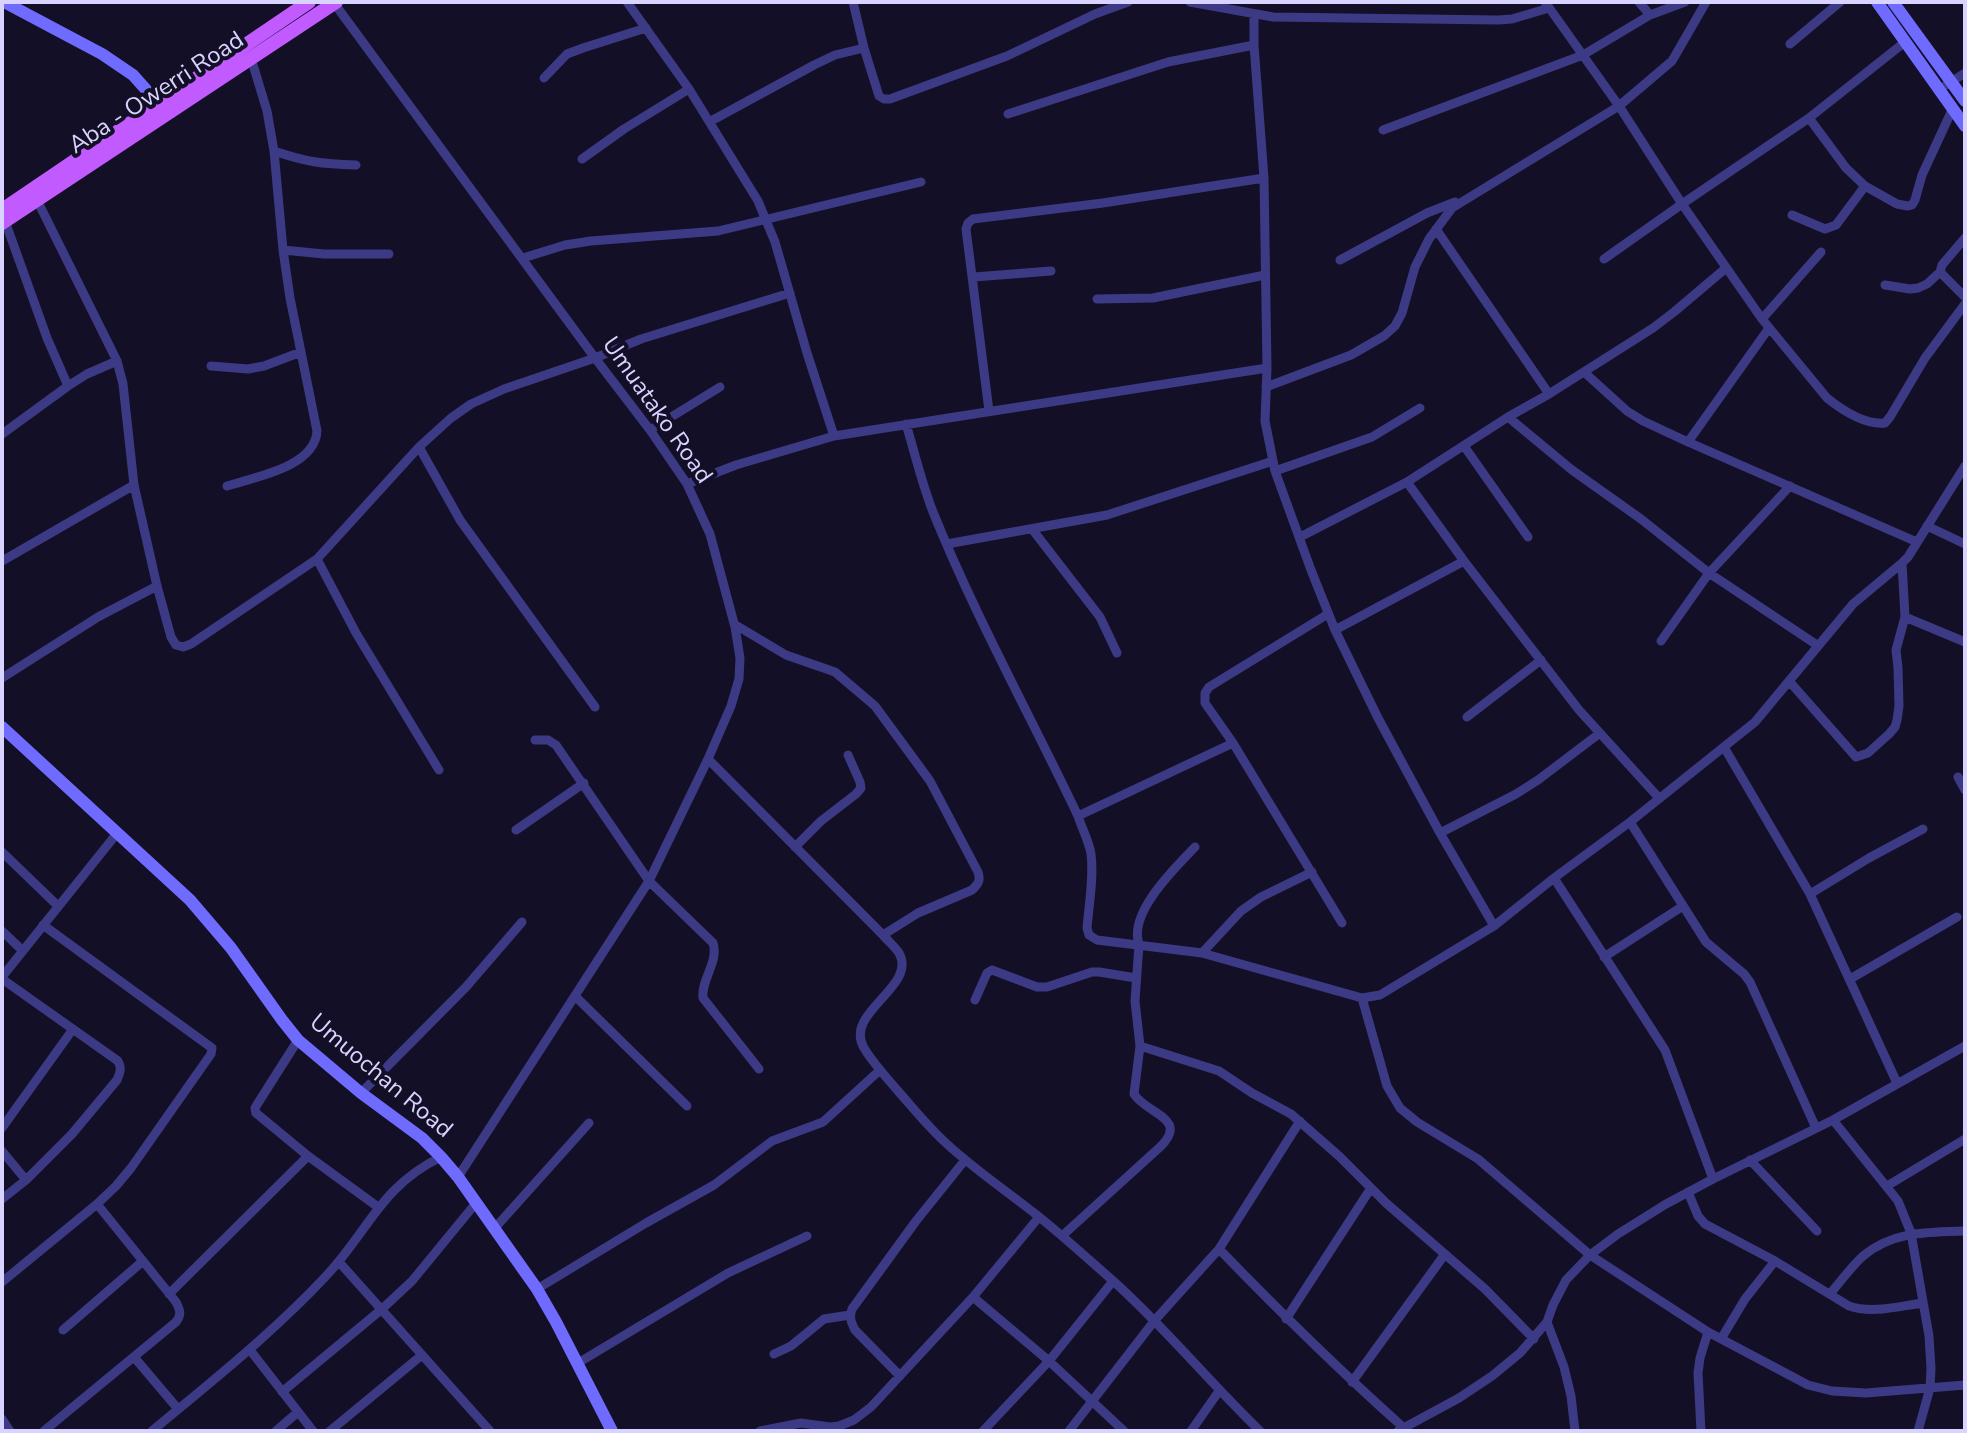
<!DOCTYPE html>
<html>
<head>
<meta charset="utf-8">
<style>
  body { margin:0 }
  #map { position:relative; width:1967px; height:1433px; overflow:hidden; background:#130f26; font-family:"Nunito Sans",sans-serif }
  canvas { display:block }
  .frame { position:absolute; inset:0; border:4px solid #d9d4ff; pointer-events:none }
</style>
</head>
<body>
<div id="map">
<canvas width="1967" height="1433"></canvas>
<div class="frame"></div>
</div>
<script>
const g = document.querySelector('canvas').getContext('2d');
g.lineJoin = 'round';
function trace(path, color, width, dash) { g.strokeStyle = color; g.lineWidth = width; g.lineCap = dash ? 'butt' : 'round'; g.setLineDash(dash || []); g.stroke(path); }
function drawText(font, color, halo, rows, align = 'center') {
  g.font = font + ' "Nunito Sans",sans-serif'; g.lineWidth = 8; g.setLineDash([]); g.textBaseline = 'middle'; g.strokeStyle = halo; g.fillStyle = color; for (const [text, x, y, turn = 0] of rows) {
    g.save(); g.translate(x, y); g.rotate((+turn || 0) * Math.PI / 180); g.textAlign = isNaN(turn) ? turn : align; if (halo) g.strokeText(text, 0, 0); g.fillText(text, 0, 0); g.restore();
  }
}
trace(new Path2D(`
  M627,2l62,87 69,112 17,41 32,111 27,83
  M853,2l11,46 15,48 5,3h6l117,-43 88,-42 33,-12
  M1190,2l83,15 225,3 14,-1 37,-11
  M1545,2l74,104 63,98 80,115 65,79c15,12 38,27 58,25l5,-6 35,-59 40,-54
  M1639,2l11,13
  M334,3l261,355 55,72 37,54 23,50 25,93 5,31 -1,21 -8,27 -23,53 -59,122 -191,296
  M1254,15v30l10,133 3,190 -2,53 10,50 36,99 24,60 43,88 62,115 54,93
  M1790,44l50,-42
  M544,78l23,-24 16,-6 63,-20
  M1946,85l19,-12
  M1008,114l160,-52 86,-17
  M1809,118l37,50 19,18 32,18 11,2 4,-1 3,-5 7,-25 31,-67
  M711,121l103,-56 21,-10 29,-7
  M1383,130l200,-75 67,-40 35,-13
  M274,151c32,11 48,13 82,14
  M582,159l42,-30 65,-40
  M37,200l80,161 6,23 11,101 23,101 14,51 5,8 7,2 8,-3 126,-85 102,-112 32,-29 20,-14 33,-15 91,-31 46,-19 149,-46
  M1792,215l33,14 11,-4 29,-39
  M5,221l42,117 21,48
  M1436,229l113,165
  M283,250l41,4h65
  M523,258l42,-13 26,-4 127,-10 203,-49
  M1604,259l78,-55 127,-86 96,-76
  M1340,260l87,-47 28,-11
  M1940,272l25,25
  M974,277l77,-6
  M1885,285l25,4 8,-1 9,-4 13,-12 2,-7 23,-27
  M1097,299l56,-1 112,-23
  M1762,319l59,-67
  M211,366l37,3 16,-3 37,-14
  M1584,372l43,39 16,10 45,21 229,100
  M1266,387l85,-32 33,-19 11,-10 7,-13 13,-46 14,-28 23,-31 167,-102 53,-45 34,-59
  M989,411l-23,-182 2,-6 5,-4 130,-16 161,-25
  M1508,417l64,53 69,49 68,54 108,72
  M906,424c9,30 16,60 27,88 42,104 97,203 145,304 4,13 11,25 13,38 3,23 -2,50 -4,74l2,7 8,5 105,13 160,45 18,-3 114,-69 60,-48 76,-56 125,-100 98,-118 49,-41 6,-6 57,-91
  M650,430l70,-43
  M2,434l66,-48 19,-12 30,-13
  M1688,442l81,-114
  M1464,446l64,91
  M419,447l41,73 135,187
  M1275,471l97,-34 48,-29
  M1407,482l57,79 115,149 80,88
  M687,484l49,-19 98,-29 433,-68
  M227,486c28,-9 88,-19 90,-55l-27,-133 -7,-48 -9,-99 -7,-40 -16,-53
  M1927,526l38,18
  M1032,529l68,88 17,36
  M1300,537l107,-55 101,-65 41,-23 104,-66 21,-16 52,-44
  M947,544l160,-29 166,-54
  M317,559l39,74 83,137
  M2,561l132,-76
  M1328,614l-119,73 -4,6v10l28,40 109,180
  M1905,617l60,25
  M734,624l52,31 49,17 40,34 55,75 48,91c3,9 0,12 -6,18l-54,23 -35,22
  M1335,630l129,-69
  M1661,641l48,-68 81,-87
  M2,678l96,-61 59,-31
  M1789,681l67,76 12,-4 21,-19 6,-7 2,-7 2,-14 -1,-38 -2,-18 9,-33 -3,-54
  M1467,717l74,-57
  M535,740h13l8,5 93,136 64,62c6,19 -12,36 -10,55l56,71
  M1724,747l86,147 87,189
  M708,759l175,176c5,6 12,12 16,18 19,34 -56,59 -35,95 9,15 22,29 34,43 16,18 31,37 49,53 28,26 61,48 91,72 25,20 49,42 73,63 53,47 98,103 149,152
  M1958,777l7,13
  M1078,816l155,-73
  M1630,822l76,120 38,32 6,8 66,146
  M516,830l68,-47
  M1440,833l76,-39 22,-14 62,-47
  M795,847l26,-26 35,-27 5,-6 -1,-6 -12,-27
  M2,852l56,54
  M1554,878l111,172 48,129
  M1810,894l59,-36 54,-29
  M2,931l21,20
  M1202,953l39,-42 20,-14 51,-25
  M1604,957l79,-51
  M2,977l116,-145
  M2,979l116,82c4,7 2,12 -1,19l-45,54 -46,46
  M1850,979l107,-62
  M575,996l112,110
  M1362,998l25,88 13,22 17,14 61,37 112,96 118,77 100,53 24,6 34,2 99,-8
  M975,1000l12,-27 5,-3 45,17h10l45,-15h7l37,6
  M298,1040l-40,63 -3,5 1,5 52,43 70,51
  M1140,1046l79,25 33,22 39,21 48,42 47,47 99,86 49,50
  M361,1093l105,-106 56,-65
  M1833,1120l65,81 13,32 18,103 2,32 -1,20 -12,43
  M2,1128l71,-99
  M2,1151l24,29 -24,19
  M1750,1160l67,71
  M1887,1186l78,-47
  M1688,1192l10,24 7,8 70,37 74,45c23,8 50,0 74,-3
  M494,1229l95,-106
  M1062,1236l98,-89c30,-29 -14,-33 -26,-53l6,-48 -5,-45 4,-57c-11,-31 36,-76 56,-97
  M1219,1249c60,62 121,122 185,179
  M339,1262l151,169
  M2,1282l95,-78 19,-18 15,-18 80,-114 1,-6 -169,-123
  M537,1289l109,-66 68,-38 58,-44 51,-19 57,-52
  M169,1294l139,-138
  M1830,1294c10,-12 21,-27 33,-38 30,-25 66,-24 102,-25
  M973,1297l76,64 75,70
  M1286,1319l85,-131
  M1547,1322l17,45 7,29 4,35
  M63,1330l80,-69
  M1721,1339l24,-40 30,-38
  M250,1350l63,81
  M774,1354l17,-8 33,-27 26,-4
  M134,1357l44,52
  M578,1363l150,-90 79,-37
  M900,1376l-45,-46c-4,-8 -6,-13 -3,-21l64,-88 49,-61
  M1352,1382l93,-128
  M282,1392l100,-83 30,-28 64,-78
  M2,1419l8,12
  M44,1431l132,-109c6,-8 4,-12 0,-20l-79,-98
  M152,1431c60,-50 122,-99 175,-156 42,-45 54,-89 114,-118
  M276,1431l22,-19
  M330,1431l92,-76
  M760,1431l41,-8 29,4 9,-1 15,-6 17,-13 102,-110 66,-80
  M983,1431l66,-70 64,-80
  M1069,1431l86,-111 64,-71 81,-128
  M1191,1431l28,-40
  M1398,1431l61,-33 33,-22 28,-23 27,-31 6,-17 13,-25 24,-25 28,-21 48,-30 47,-25 120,-59 132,-74
  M1701,1431l-3,-58 2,-15 8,-26`), '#3d3a85', 9);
trace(new Path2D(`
  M4,2l98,52 31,21 25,28
  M1877,2l88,124
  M1893,2l72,99
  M2,727l188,173 41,48 51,72 16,20 63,53 61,45 19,19 17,20 79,112 19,33 56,109`), '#6f6bff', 12);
trace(new Path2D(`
  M2,210l307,-208
  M2,223l334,-221`), '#c25bff', 14);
drawText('24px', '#d9d4ff', '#130f26', [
  ["Aba - Owerri Road",157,94,-33],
  ["Umuatako Road",656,411,55],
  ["Umuochan Road",380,1077,40]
]);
</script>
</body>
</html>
